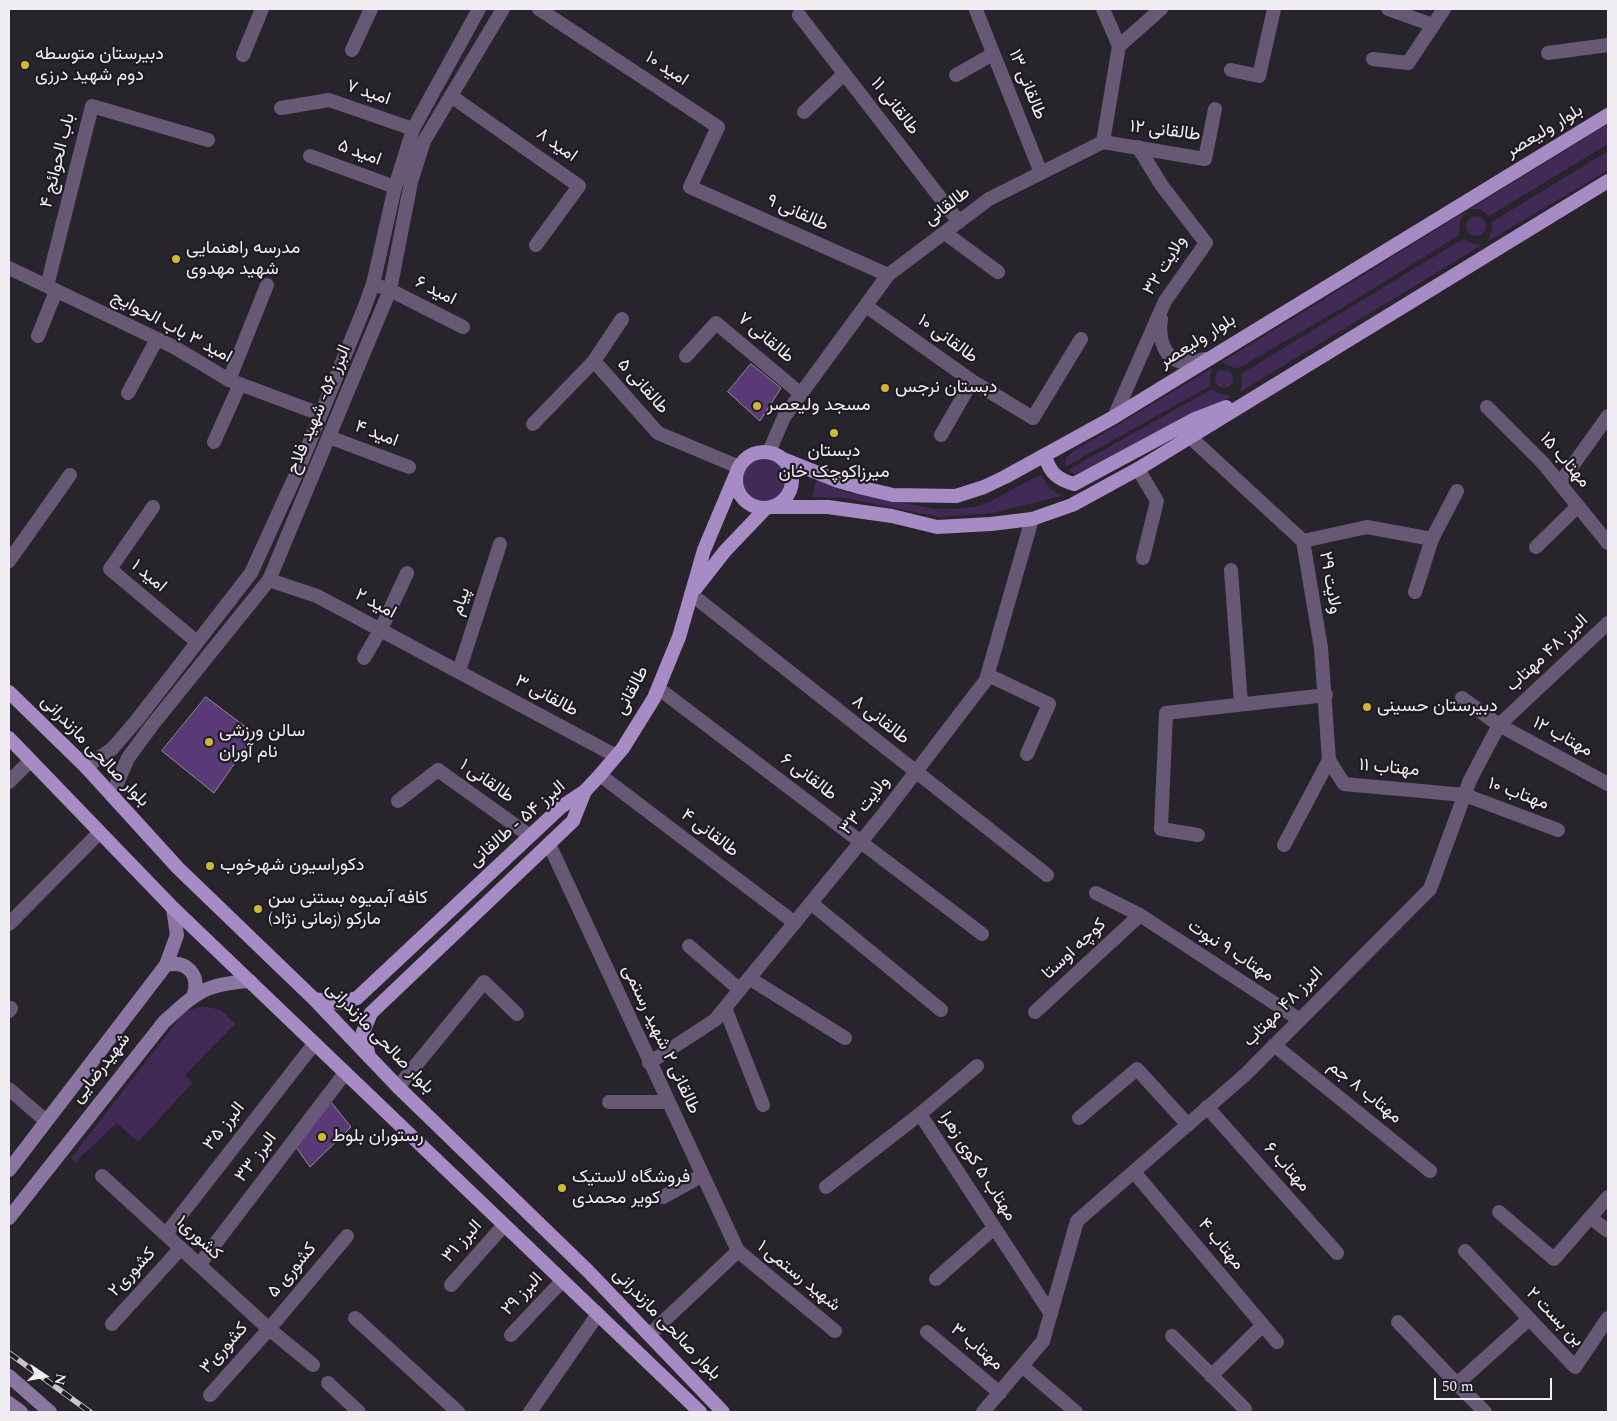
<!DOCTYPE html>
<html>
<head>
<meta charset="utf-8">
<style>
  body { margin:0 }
  #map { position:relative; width:1617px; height:1421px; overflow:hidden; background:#28242b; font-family:Spectral,serif }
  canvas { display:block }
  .frame { position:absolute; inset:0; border:10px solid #f0eef3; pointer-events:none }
  .north { position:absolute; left:20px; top:1351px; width:50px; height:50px; -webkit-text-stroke:4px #1e1b22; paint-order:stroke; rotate:102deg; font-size:14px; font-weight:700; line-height:20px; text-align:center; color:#f0eef3 }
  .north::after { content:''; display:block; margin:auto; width:18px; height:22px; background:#f0eef3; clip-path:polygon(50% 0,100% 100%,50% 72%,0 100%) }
  .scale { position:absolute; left:1434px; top:1378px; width:118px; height:22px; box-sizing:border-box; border:2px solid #f0eef3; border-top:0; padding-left:6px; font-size:15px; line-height:18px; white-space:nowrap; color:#f0eef3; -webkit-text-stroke:4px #1e1b22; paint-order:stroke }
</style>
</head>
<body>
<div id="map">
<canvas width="1617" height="1421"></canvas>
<div class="frame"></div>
<div class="north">N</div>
<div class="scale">50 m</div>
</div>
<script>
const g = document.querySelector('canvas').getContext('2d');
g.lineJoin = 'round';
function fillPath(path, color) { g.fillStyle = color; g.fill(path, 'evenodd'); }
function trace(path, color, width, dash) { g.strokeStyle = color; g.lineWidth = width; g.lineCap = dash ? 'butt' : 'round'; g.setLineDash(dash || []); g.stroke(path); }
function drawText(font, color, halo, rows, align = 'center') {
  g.font = font + ' Spectral,Vazirmatn,serif'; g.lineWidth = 4.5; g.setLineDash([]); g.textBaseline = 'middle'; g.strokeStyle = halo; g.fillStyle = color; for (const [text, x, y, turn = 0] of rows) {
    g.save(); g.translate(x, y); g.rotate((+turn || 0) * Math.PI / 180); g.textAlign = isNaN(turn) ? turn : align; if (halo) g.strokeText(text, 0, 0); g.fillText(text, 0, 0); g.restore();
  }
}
fillPath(new Path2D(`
  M1608,124v20l-119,72 -9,-7h-10z
  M1608,151v19l-121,72 5,-12v-8z
  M1465,212l-5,9 -1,14 -117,73 -105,61 -15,-7z
  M1466 226a10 10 0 1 1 20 0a10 10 0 1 1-20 0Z
  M1463,239l10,5 9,1 -242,147 2,-7 -1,-11z
  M1214,367l-4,7v12l-145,81 1,-9 8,-7z
  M1215 379a9 9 0 1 1 18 0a9 9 0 1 1-18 0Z
  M1212,389l4,4 16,3 -152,76 -5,2 -7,-4z
  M743 480a21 21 0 1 1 42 0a21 21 0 1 1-42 0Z
  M1041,474l8,14 13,8 -70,17 -52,4 -96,-19 -32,-1 4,-17 29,12 90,17h21l19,-2 16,-6z
  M203,1006l18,4 14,14 -50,51 8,7 -55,60 -21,-19 -42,39 -4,-4 114,-147z`), '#412a55');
const building = new Path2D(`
  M751,364l30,24 -21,33 -32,-29z
  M206,697l49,37 -41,59 -52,-42z
  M331,1102l20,25 -41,40 -14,-20z`);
fillPath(building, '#593976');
trace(building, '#908c95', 1);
trace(new Path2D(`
  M539,9l179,118 -28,60 198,88
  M1388,9l45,16
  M976,10l65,163
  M799,15l160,207
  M1119,46l42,-37
  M352,50l19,-41
  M1548,53l60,-8
  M243,55l19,-46
  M1373,59l35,4 36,-54
  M1231,70l28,6 15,-67
  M956,75l37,-21
  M451,96l128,90 -43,59
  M281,108l48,-8 84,29
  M804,112l40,-38
  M1103,142l102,17 10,-50
  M310,156l85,31
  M945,233l53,39
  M9,268l165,79 55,33 91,34
  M373,284l17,6 73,37
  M47,286l45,-180 116,34
  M866,306l106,75 61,37 48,-79
  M622,319l-28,42 64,72 81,34
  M1161,319c-3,17 2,42 24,43 6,0 14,-2 20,-3
  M38,336l18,-45
  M686,356l30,-33 85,71
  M229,380l38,-95
  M128,393l29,-54
  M1487,407l56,56 65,80
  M1114,417l51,-116 41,-58 -44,-57 -24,-39
  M533,424l61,-63
  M941,435l31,-54
  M329,437l80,30
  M1190,437l113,104 18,107 8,112 15,24 121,11 93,35
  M214,442l26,-58
  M769,452l15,-35 104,-142 101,-76 114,-57 16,-96 -16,-37
  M1138,469l19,32 -14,57
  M1560,483l48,-67
  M153,507l-43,62 87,73
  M1303,541l64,-14 65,12 25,-48
  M1536,547l42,-41
  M9,561l61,-86
  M1231,570l10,134
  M269,580l48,16 299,160
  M1415,592l17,-53
  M691,594l356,281
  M364,658l17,-29 26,-56
  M459,671l41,-127
  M988,675l61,29 -22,50
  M658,688l324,246
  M1462,698l37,27 109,59
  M600,775l195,148
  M9,782l21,-21
  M398,801l40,-31 92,66
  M1198,835l-37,-6 5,-116 160,-18
  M549,844l189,407 97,80
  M1284,845l45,-85
  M1096,893l44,22 160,105
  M811,903l130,107
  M9,924l90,-91
  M689,946l51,44
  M749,978l96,60
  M725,1008l38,97
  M9,1011l2,-3
  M1035,1012l105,-97
  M1274,1045l156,126
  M649,1063l66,-43 167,-204 104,-136 46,-161
  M398,1087l86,-105 33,32
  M9,1089l37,32
  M609,1102h59
  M1207,1107l130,146
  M920,1114l57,-48
  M1079,1118l58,-49 51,56
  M1134,1172l143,170
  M102,1176l167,153 44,36
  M826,1187l94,-73 131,200
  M663,1197l38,-21
  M1499,1212l55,47 54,-62
  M1591,1218l17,13
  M166,1234l148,-190
  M1465,1251l110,116 33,-49
  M199,1265l146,-192
  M936,1279l58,-51
  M451,1285l53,-60
  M355,1318l103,94
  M1398,1322l59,62 72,-65
  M112,1324l69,-76
  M927,1332l73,61
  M511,1335l51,-54
  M649,1335l89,-84
  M1172,1336l73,73
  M1022,1366l54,46
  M1211,1376l52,-51
  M328,1383l31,29
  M1457,1384l28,28
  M210,1395l59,-66 78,-93
  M530,1412l68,-98
  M983,1412l60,-71 34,-120 169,-147 184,-185 40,-109 29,-55 109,-102`), '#675975', 14);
trace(new Path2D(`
  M86,767l26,-18 25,-29 114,-147 48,-105 66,-162 8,-22 22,-97 18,-58 66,-120
  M112,795l16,-37 25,-34 116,-144 121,-290 21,-108 13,-41 79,-132`), '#675975', 14);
trace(new Path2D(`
  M166,965c20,-5 34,9 28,29
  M9,1170l157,-205 11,-30 -4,-27
  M9,1218l155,-196c33,-30 40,-38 86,-41
  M9,1376l41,36
  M9,1403l12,9`), '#8b76a2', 14);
trace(new Path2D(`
  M736 480a28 28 0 1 1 56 0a28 28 0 1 1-56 0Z
  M1045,456c5,17 12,23 29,28l121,-65 31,-12
  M783,459l55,22 25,7 30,7 63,1 28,-9 21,-10 109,-60 494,-302
  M773,507h55l64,9 45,11 54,-3 41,-5 40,-14 66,-36 470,-288
  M696,588l29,-37 41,-43
  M9,692l77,75 92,101 136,131 84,88 190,184 135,141
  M9,738l164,170 527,504
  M314,999l26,4 17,-5 204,-191 24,-16 15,-16 23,-27 31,-50 25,-61 25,-87 35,-83
  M369,1057l-6,-25 8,-19 202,-192 12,-30`), '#a78bc4', 14);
const rail = new Path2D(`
  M9,1353l81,59`);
trace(rail, '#c8c5cb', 5.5);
trace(rail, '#1e1b22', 4, [11]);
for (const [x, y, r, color] of [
  [25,65,5,"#d2b735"],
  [176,259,5,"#d2b735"],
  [885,388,5,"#d2b735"],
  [757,406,5,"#d2b735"],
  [834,433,5,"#d2b735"],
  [1367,707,5,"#d2b735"],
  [209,742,5,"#d2b735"],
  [210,866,5,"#d2b735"],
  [258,909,5,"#d2b735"],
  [322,1137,5,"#d2b735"],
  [562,1188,5,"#d2b735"]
]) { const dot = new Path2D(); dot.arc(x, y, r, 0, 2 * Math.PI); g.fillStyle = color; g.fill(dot); trace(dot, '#1e1b22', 2); }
drawText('18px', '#f0eef3', '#1e1b22', [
  ["دبیرستان متوسطه",35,55],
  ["دوم شهید درزی",35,76],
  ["مدرسه راهنمایی",186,249],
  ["شهید مهدوی",186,270],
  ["دبستان نرجس",895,388],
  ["مسجد ولیعصر",767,406],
  ["دبستان",834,452,"center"],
  ["میرزاکوچک خان",834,473,"center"],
  ["دبیرستان حسینی",1377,707],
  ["سالن ورزشی",219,732],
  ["نام آوران",219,753],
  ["دکوراسیون شهرخوب",220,866],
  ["کافه آبمیوه بستنی سن",268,899],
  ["مارکو (زمانی نژاد)",268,920],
  ["رستوران بلوط",332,1137],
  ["فروشگاه لاستیک",572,1178],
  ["کویر محمدی",572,1199]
], 'left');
drawText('18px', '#f0eef3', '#1e1b22', [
  ["امید ۱۰",666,70,33],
  ["طالقانی ۱۳",1026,85,68],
  ["امید ۷",368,94,19],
  ["طالقانی ۱۱",894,107,52],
  ["طالقانی ۱۲",1165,132,7],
  ["بلوار ولیعصر",1545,132,-31],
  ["امید ۸",556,146,35],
  ["امید ۵",359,154,20],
  ["باب الحوائج ۴",59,161,-76],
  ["طالقانی",948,207,-37],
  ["طالقانی ۹",797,214,24],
  ["ولایت ۳۲",1166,266,-58],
  ["امید ۶",435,292,27],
  ["امید ۳ باب الحوایج",171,328,28],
  ["طالقانی ۷",765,339,40],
  ["طالقانی ۱۰",947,340,36],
  ["بلوار ولیعصر",1198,342,-32],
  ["طالقانی ۵",642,387,48],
  ["البرز ۵۶- شهید فلاح",320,410,-67],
  ["امید ۴",376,435,21],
  ["مهتاب ۱۵",1564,461,49],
  ["امید ۱",148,577,40],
  ["ولایت ٢٩",1329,583,80],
  ["پیام",462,602,-72],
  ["امید ۲",375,605,28],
  ["البرز ۴۸ مهتاب",1548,654,-43],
  ["طالقانی",633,691,-62],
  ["طالقانی ۳",546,697,28],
  ["طالقانی ۸",880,721,38],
  ["مهتاب ۱۲",1562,738,28],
  ["بلوار صالحی مازندرانی",94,752,46],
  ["مهتاب ۱۱",1389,769,5],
  ["طالقانی ۶",808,778,37],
  ["طالقانی ۱",486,782,35],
  ["مهتاب ۱۰",1518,795,20],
  ["ولایت ٣۳",866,806,-52],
  ["البرز ۵۴ - طالقانی",518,825,-41],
  ["طالقانی ۴",709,834,37],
  ["کوچه اوستا",1075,950,-43],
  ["مهتاب ۹ نبوت",1230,952,33],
  ["البرز ۴۸ مهتاب",1284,1008,-45],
  ["بلوار صالحی مازندرانی",379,1039,46],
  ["طالقانی ۲ شهید رستمی",660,1040,65],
  ["شهیدرضایی",102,1069,-52],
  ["مهتاب ۸ جم",1364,1093,39],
  ["البرز ۳۵",225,1127,-52],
  ["البرز ۳۳",257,1158,-53],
  ["مهتاب ۵ کوی زهرا",977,1167,57],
  ["مهتاب ۶",1286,1168,48],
  ["کشوری۱",198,1239,43],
  ["البرز ۳۱",463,1242,-48],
  ["مهتاب ۴",1220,1245,50],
  ["کشوری ۵",293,1271,-50],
  ["کشوری۲",133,1273,-47],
  ["شهید رستمی ۱",798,1277,39],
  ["البرز ۲۹",523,1295,-47],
  ["بن بست ۲",1554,1318,46],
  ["بلوار صالحی مازندرانی",666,1325,46],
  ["مهتاب ۳",976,1348,40],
  ["کشوری۳",225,1349,-48]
]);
</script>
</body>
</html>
